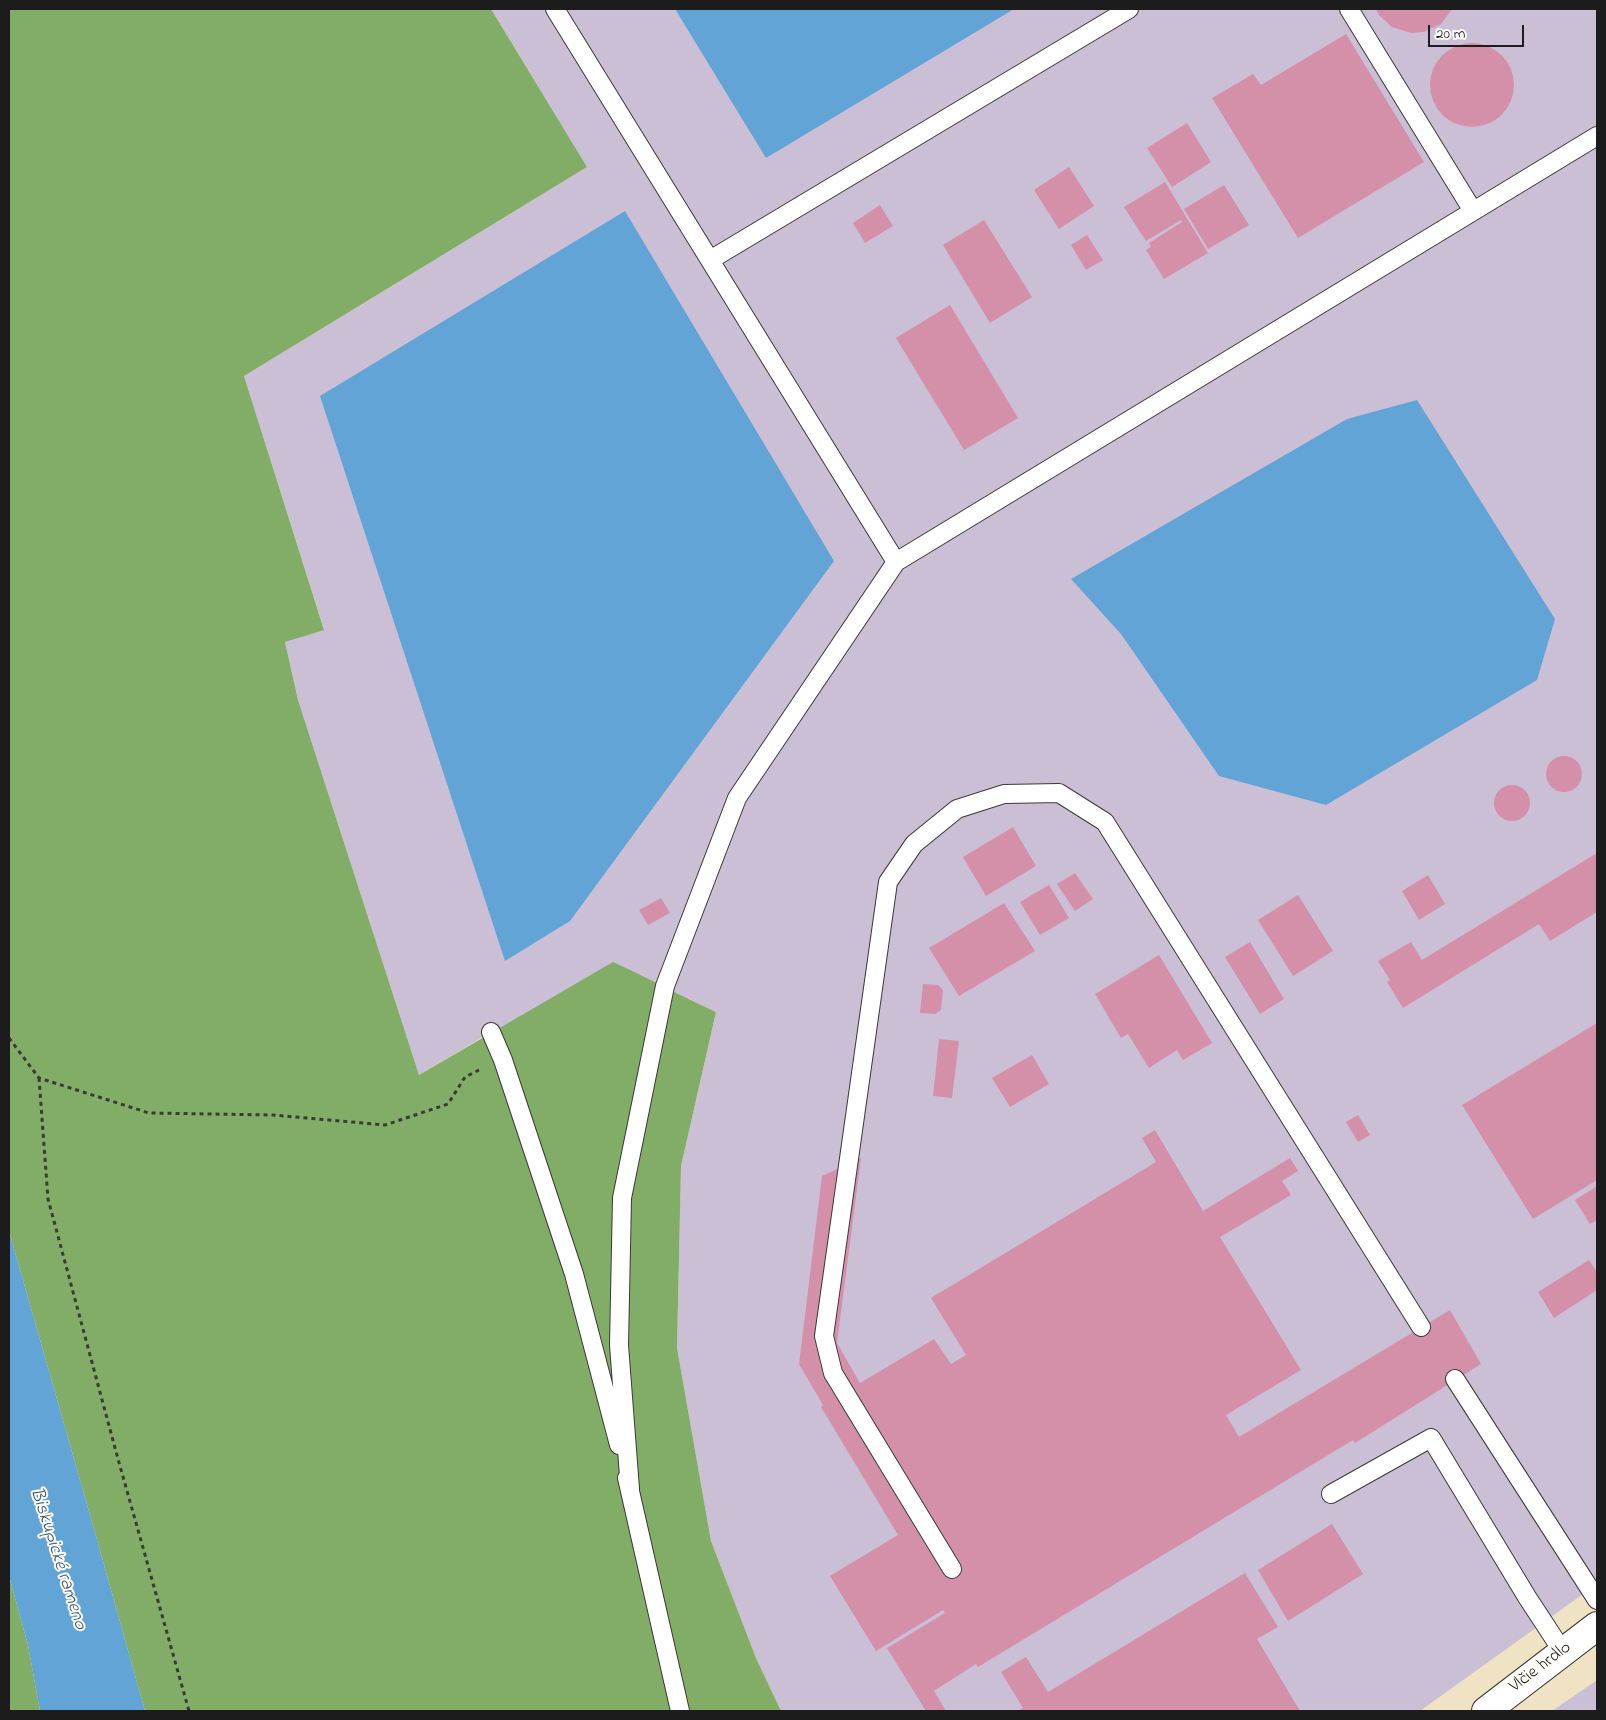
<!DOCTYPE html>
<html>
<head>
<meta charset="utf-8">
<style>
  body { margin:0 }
  #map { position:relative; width:1606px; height:1720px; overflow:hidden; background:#efe3c4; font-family:"Indie Flower",sans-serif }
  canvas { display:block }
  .frame { position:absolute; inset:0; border:10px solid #1c1c1c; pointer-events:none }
  .scale { position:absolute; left:1428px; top:25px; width:96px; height:22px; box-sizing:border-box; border:2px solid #1c1c1c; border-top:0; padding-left:6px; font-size:15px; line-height:18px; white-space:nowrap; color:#1c1c1c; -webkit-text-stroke:4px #fdfcf7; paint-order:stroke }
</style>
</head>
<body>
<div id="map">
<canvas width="1606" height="1720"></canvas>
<div class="frame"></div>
<div class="scale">20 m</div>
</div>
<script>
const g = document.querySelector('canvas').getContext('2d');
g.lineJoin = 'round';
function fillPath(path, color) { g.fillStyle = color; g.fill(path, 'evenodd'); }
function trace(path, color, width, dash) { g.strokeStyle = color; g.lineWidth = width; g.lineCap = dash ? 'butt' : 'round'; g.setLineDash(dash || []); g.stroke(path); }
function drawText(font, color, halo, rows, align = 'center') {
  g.font = font + ' "Indie Flower",sans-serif'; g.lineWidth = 4; g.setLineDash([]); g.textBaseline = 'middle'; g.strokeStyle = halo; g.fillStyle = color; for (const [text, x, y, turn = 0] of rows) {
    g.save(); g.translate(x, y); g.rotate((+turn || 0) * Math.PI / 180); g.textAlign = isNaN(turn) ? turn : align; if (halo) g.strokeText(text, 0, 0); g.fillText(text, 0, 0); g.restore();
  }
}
fillPath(new Path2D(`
  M491,9h1106v1575l-177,127h-639l-25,-53 -45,-117 -34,-193 4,-182 35,-154 -34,-16 -17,-10 -174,46 -72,43 -121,-375 -13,-58 39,-13 -80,-253 343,-209z
  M1597,1680v31h-45z`), '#cbbfd5');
fillPath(new Path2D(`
  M9,9h482l96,158 -343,209 80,254 -39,12 13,58 121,375 194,-113c35,16 68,34 103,50l-35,154 -4,182 34,193 45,117 25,53h-636l-53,-189 -83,-291z
  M9,1576l19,69 12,66h-31z`), '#81ad66');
fillPath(new Path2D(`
  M675,9h339l-248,149z
  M625,211l209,350 -264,360 -65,40 -185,-565z
  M1417,400l138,219 -18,61 -211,125 -107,-29 -98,-142 -50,-55 276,-160z
  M9,1231l83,291 53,189h-105l-12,-66 -19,-69z`), '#63a4d6');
fillPath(new Path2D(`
  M1376,9h76l-11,15 -17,8 -13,1 -19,-6 -13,-12z
  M1346,34l78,128 -126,76 -86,-140 41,-24 8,11z
  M1430 85a42 42 0 1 1 84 0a42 42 0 1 1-84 0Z
  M1187,123l24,39 -39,25 -25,-39z
  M1069,167l25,39 -35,23 -25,-39z
  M1165,182l43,71 -44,26 -18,-29 5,-3 -2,-4 33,-21 -1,-2 -35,21 -22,-34z
  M1224,185l25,40 -41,24 -24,-40z
  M880,205l13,21 -28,17 -12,-20z
  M984,220l48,77 -42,26 -47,-78z
  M1087,235l16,25 -17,10 -15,-25z
  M950,305l68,113 -54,32 -68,-112z
  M1546 774a18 18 0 1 1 36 0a18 18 0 1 1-36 0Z
  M1494 803a18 18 0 1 1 36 0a18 18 0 1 1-36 0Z
  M1013,827l23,39 -50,30 -23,-39z
  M1597,853v59l-47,29 -11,-17 -136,84 -16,-26 3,-2 -12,-19 33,-19 11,18z
  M1075,873l18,26 -18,12 -18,-27z
  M1428,875l17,29 -26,16 -17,-29z
  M1049,885l20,33 -29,17 -20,-33z
  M1298,895l35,56 -40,25 -35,-56z
  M661,898l9,15 -22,12 -9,-15z
  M1004,903l31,48 -76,45 -30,-48z
  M1250,942l34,57 -24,15 -35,-57z
  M1159,955l53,88 -29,17 -6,-10 -28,18 -21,-34 -7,4 -26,-44z
  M923,984l15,1 5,5 -2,20 -6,4 -15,-1z
  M1597,1023v157l-64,39 -71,-114z
  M939,1039l20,2 -7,57 -19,-2z
  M1032,1055l17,29 -39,23 -18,-29z
  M1358,1115l12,20 -12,7 -12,-20z
  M1155,1130l48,81 87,-53 8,13 -16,10 9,14 -71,42 81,133 -75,45 13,22 211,-127 31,54 -126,79 -2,-3 -375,227 -2,-3 -42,27 12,20h-20l-39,-63 58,-35 -2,-3 -67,41 -46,-75 68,-41 -77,-128 2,-2 -24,-41 23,-188 39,-18 -24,185 23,40 74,-44 17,25 15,-9 -35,-57 225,-136 -14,-24z
  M1597,1186v34l-7,4 -15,-24z
  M1589,1260l8,12v18l-43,28 -16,-26z
  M1332,1524l31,50 -75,47 -30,-51z
  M1245,1573l33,54 -21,12 43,72h-282l5,-3 -22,-36 25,-15 22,35z`), '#d590a9');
const lane = new Path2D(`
  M555,9l341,553
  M1349,9l124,202
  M710,260l419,-251
  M491,1032l12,28 71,214 45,171
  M1455,1379l142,221
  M627,1478l53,233
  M630,1489l-11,-144 3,-147 43,-212 72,-188 159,-236 701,-426
  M1331,1494l100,-56 96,159 36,55
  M952,1569l-119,-196 -9,-37 64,-454 26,-38 43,-35 47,-15 55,-1 46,29 316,505`);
const street = new Path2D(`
  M1486,1711l111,-85`);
trace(lane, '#3c3a35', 20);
trace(street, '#3c3a35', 30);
trace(new Path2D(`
  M9,1038l30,40 110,35 124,2 112,10 63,-21 17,-27 14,-7
  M39,1078l9,121 70,260 71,252`), '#3c3a35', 3, [4, 4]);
trace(lane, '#fff', 18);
trace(street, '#fff', 28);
drawText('18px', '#1c1c1c', '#fdfcf7', [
  ["Vlčie hrdlo",1541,1668,-37]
]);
drawText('italic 19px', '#3c5970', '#fdfcf7', [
  ["Biskupické rameno",57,1559,72]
]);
</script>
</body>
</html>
